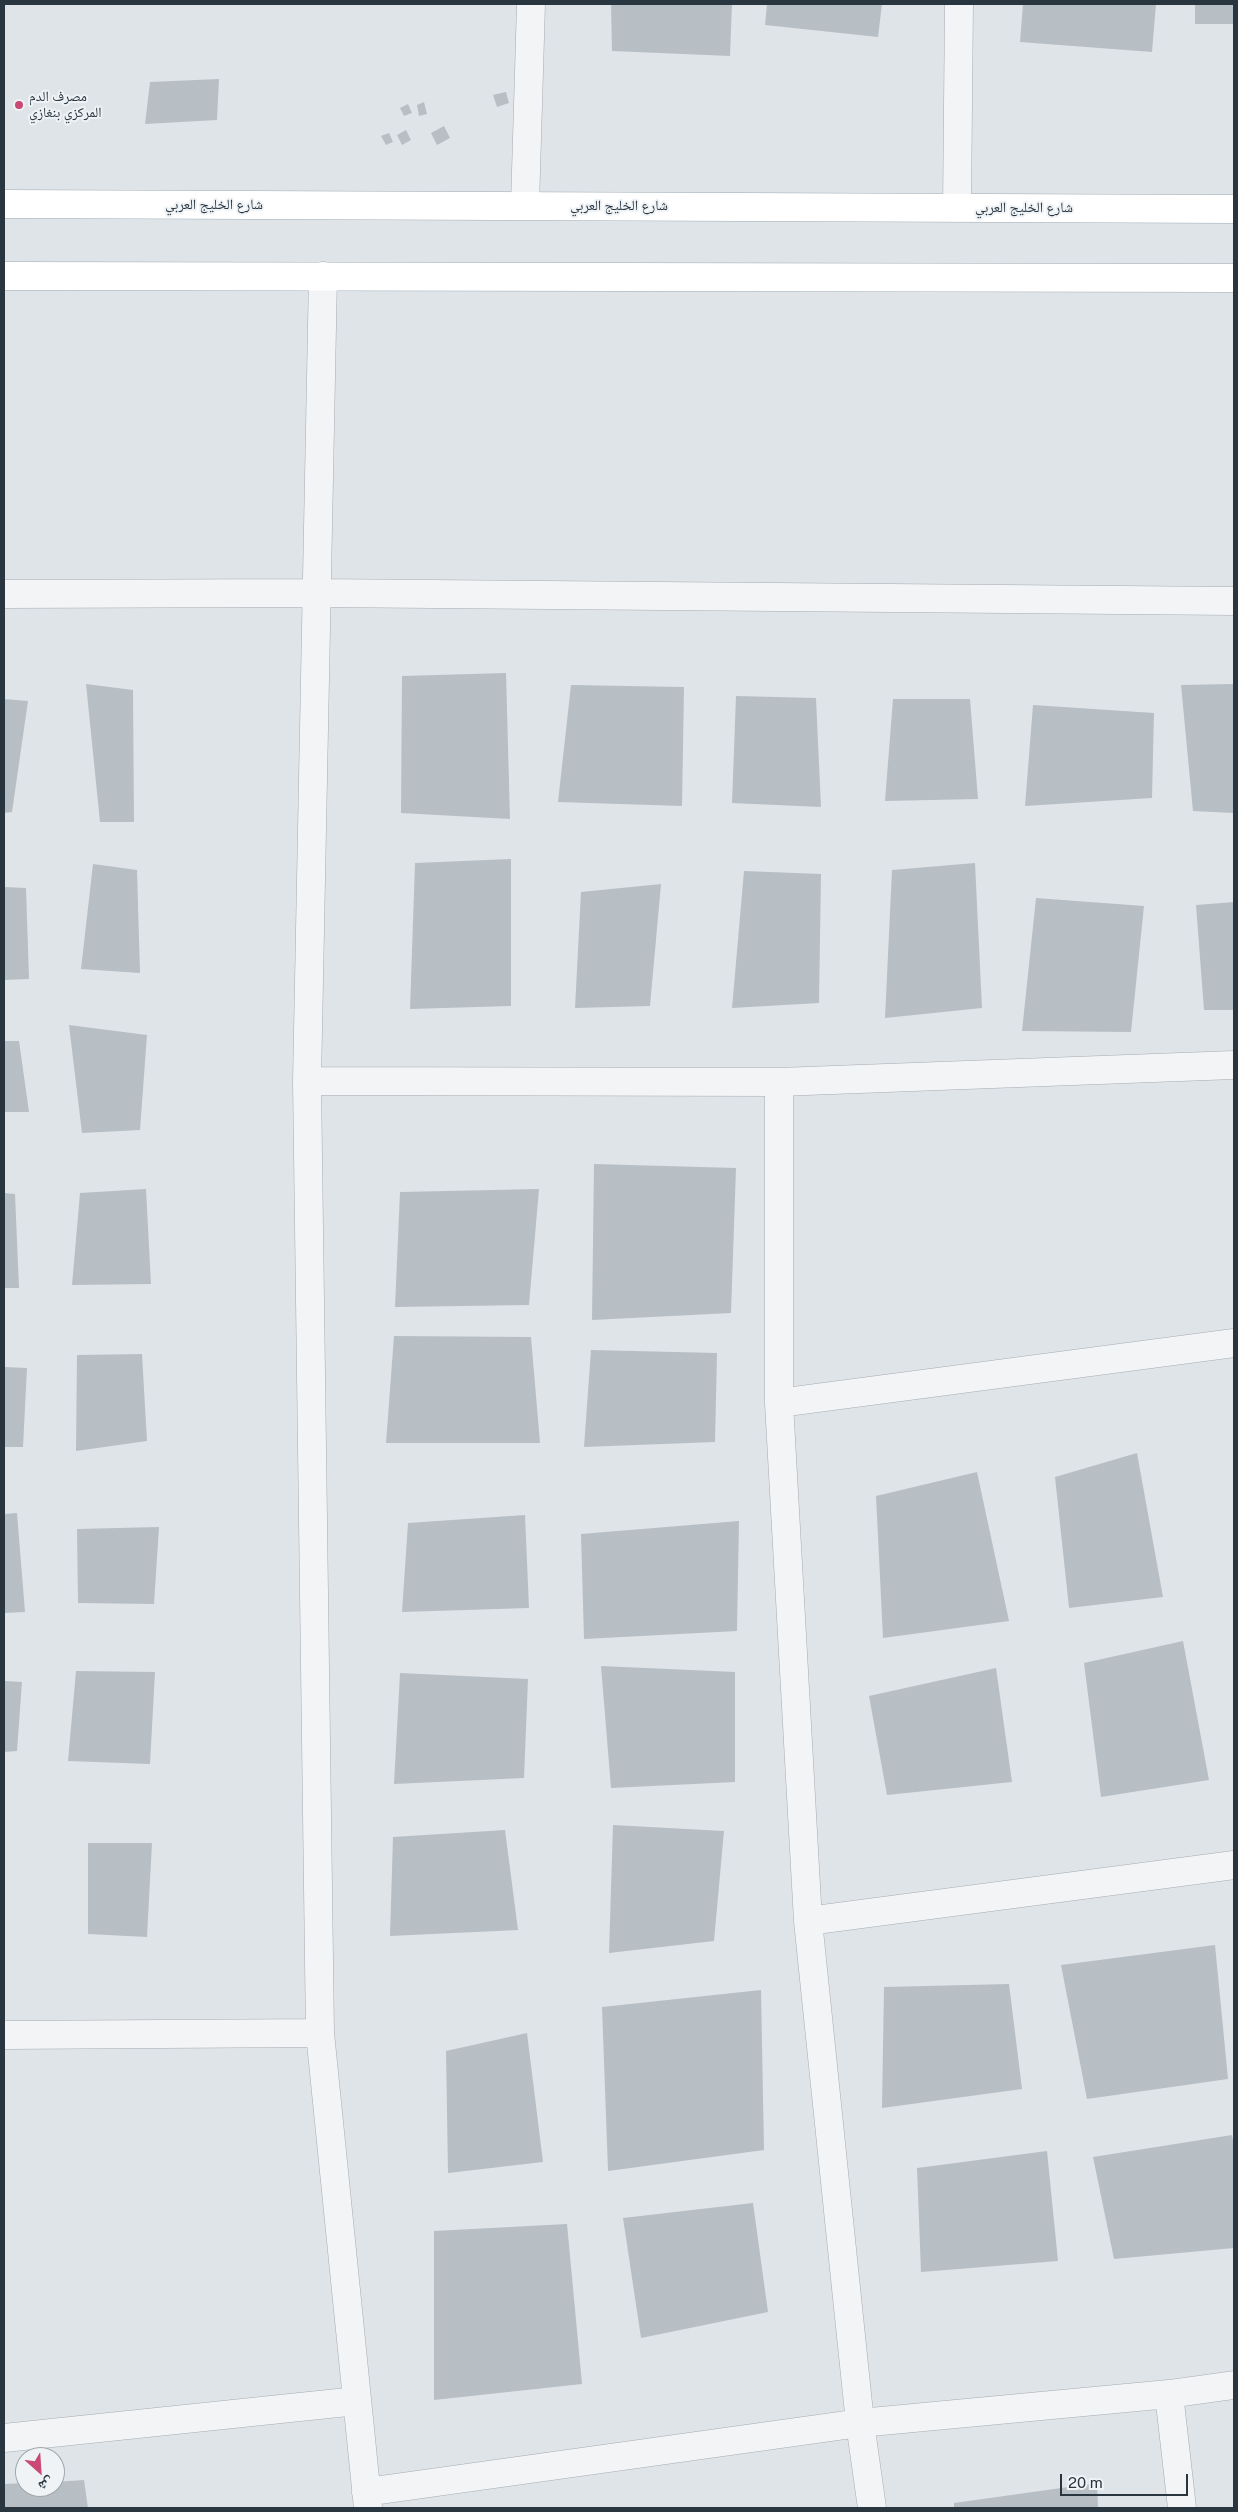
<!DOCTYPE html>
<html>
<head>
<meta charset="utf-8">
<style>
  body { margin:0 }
  #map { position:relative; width:1238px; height:2512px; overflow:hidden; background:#dfe4e8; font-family:"Public Sans","Noto Naskh Arabic",sans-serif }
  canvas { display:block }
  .frame { position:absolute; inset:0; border:5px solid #29353f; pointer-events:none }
  .north { position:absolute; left:15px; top:2447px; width:50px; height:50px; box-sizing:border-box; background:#eff3f6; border:1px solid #a0a7ad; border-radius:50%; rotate:154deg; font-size:14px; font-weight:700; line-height:20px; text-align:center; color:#29353f }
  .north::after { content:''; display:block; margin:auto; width:18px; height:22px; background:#c94974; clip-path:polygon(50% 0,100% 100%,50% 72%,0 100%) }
  .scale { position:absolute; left:1060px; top:2474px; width:128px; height:22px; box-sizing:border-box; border:2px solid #29353f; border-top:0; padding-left:6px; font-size:15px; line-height:18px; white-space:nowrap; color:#29353f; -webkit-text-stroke:4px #eff3f6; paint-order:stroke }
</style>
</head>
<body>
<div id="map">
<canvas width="1238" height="2512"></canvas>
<div class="frame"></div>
<div class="north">ش</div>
<div class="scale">20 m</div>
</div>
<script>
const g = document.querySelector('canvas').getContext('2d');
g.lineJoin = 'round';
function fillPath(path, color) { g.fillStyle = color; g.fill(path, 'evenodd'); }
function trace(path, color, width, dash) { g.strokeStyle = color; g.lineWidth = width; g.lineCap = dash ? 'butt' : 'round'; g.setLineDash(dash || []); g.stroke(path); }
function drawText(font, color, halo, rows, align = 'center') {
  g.font = font + ' "Public Sans","Noto Naskh Arabic",sans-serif'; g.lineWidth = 4; g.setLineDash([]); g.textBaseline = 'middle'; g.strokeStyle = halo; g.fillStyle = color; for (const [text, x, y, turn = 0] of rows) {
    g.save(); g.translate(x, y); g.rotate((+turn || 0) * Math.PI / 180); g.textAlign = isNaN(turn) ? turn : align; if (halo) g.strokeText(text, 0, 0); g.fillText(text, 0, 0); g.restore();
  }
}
fillPath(new Path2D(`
  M611,4h121l-2,52 -118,-5z
  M767,4h115l-4,33 -113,-12z
  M1023,4h133l-4,48 -132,-10z
  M1195,4h39v20h-39z
  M219,79l-2,41 -72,4 5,-42z
  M506,92l3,11 -12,4 -4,-12z
  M424,102l3,12 -8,2 -2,-11z
  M408,104l4,9 -8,3 -4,-8z
  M444,126l6,12 -13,7 -6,-12z
  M406,130l5,10 -9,5 -5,-10z
  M389,133l4,9 -7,3 -5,-9z
  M506,673l4,146 -109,-6 1,-137z
  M86,684l47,6 1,132h-34z
  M1234,684v129l-41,-2 -12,-126z
  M571,685l113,2 -2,119 -124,-4z
  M736,696l80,2 5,109 -89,-4z
  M4,699l24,2 -16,111 -8,1z
  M893,699h77l8,100 -93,2z
  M1033,705l121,8 -2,85 -127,8z
  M511,859v147l-101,3 5,-146z
  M975,863l7,145 -97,10 7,-148z
  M93,864l44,6 3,103 -59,-4z
  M744,871l77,3 -2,129 -87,5z
  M661,884l-11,122 -75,2 6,-116z
  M4,887l22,1 3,91 -25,1z
  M1036,898l108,8 -13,126 -109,-1z
  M1234,902v108h-30l-8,-105z
  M69,1025l78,10 -7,95 -58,3z
  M4,1041h15l10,71h-25z
  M594,1164l142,4 -5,145 -139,7z
  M146,1189l5,95 -79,1 8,-92z
  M539,1189l-10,116 -134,2 5,-115z
  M4,1193l11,1 4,94h-15z
  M394,1336l137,1 9,106h-154z
  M591,1350l126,3 -2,89 -131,5z
  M142,1354l5,87 -71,10 1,-96z
  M4,1367l23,1 -4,79h-19z
  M1137,1453l26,144 -94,11 -14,-131z
  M977,1472l32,149 -126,17 -7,-142z
  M17,1513l8,99 -21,1v-99z
  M525,1515l4,93 -127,4 6,-89z
  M739,1521l-2,110 -153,8 -3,-105z
  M159,1527l-5,77 -76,-1 -1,-74z
  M1183,1641l26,139 -108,17 -17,-134z
  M601,1666l134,6v110l-124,6z
  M996,1668l16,114 -125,13 -18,-99z
  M76,1671l79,1 -5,92 -82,-3z
  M400,1673l128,6 -4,99 -130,6z
  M4,1681l18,1 -5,69 -13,1z
  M613,1825l111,6 -10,110 -105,12z
  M505,1830l13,100 -128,6 3,-99z
  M88,1843h64l-5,94 -59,-3z
  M1215,1945l13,134 -141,20 -26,-134z
  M1009,1984l13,105 -140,19 2,-121z
  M761,1990l3,160 -156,21 -6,-164z
  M527,2033l16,129 -95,11 -2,-122z
  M1232,2135l2,12v101l-120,11 -21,-102z
  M1047,2151l11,110 -137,11 -4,-104z
  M753,2203l15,109 -127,26 -18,-120z
  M567,2224l15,160 -148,16v-169z
  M84,2480l4,28h-84v-24l21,-1v4h30v-5z
  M1097,2483l1,25h-144v-5z`), '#b7bfc5');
const minor = new Path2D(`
  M525,205l6,-201
  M957,207l2,-203
  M323,276l-16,805 13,952 48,475
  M4,594l313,-1 917,8
  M307,1081l472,1 455,-17
  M779,1082v321l29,518 52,502 12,85
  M779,1403l455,-60
  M808,1921l426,-56
  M4,2035l316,-2
  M1169,2394l13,114
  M4,2438l353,-37
  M366,2492l494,-69 309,-29 65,-9`);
const major = new Path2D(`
  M4,204l1230,5
  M4,276l1230,2`);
trace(minor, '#a5acb2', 29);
trace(major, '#9fabb3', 29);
trace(minor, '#f2f4f6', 28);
trace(major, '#fff', 28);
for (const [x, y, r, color] of [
  [19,105,5,"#c94974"]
]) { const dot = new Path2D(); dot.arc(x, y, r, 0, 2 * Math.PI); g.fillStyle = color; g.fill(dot); trace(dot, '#eff3f6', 2); }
drawText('14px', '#29353f', '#eff3f6', [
  ["مصرف الدم",29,97],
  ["المركزي بنغازي",29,113]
], 'left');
drawText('14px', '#29353f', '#eff3f6', [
  ["شارع الخليج العربي",214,205],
  ["شارع الخليج العربي",619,206],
  ["شارع الخليج العربي",1024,208]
]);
</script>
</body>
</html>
